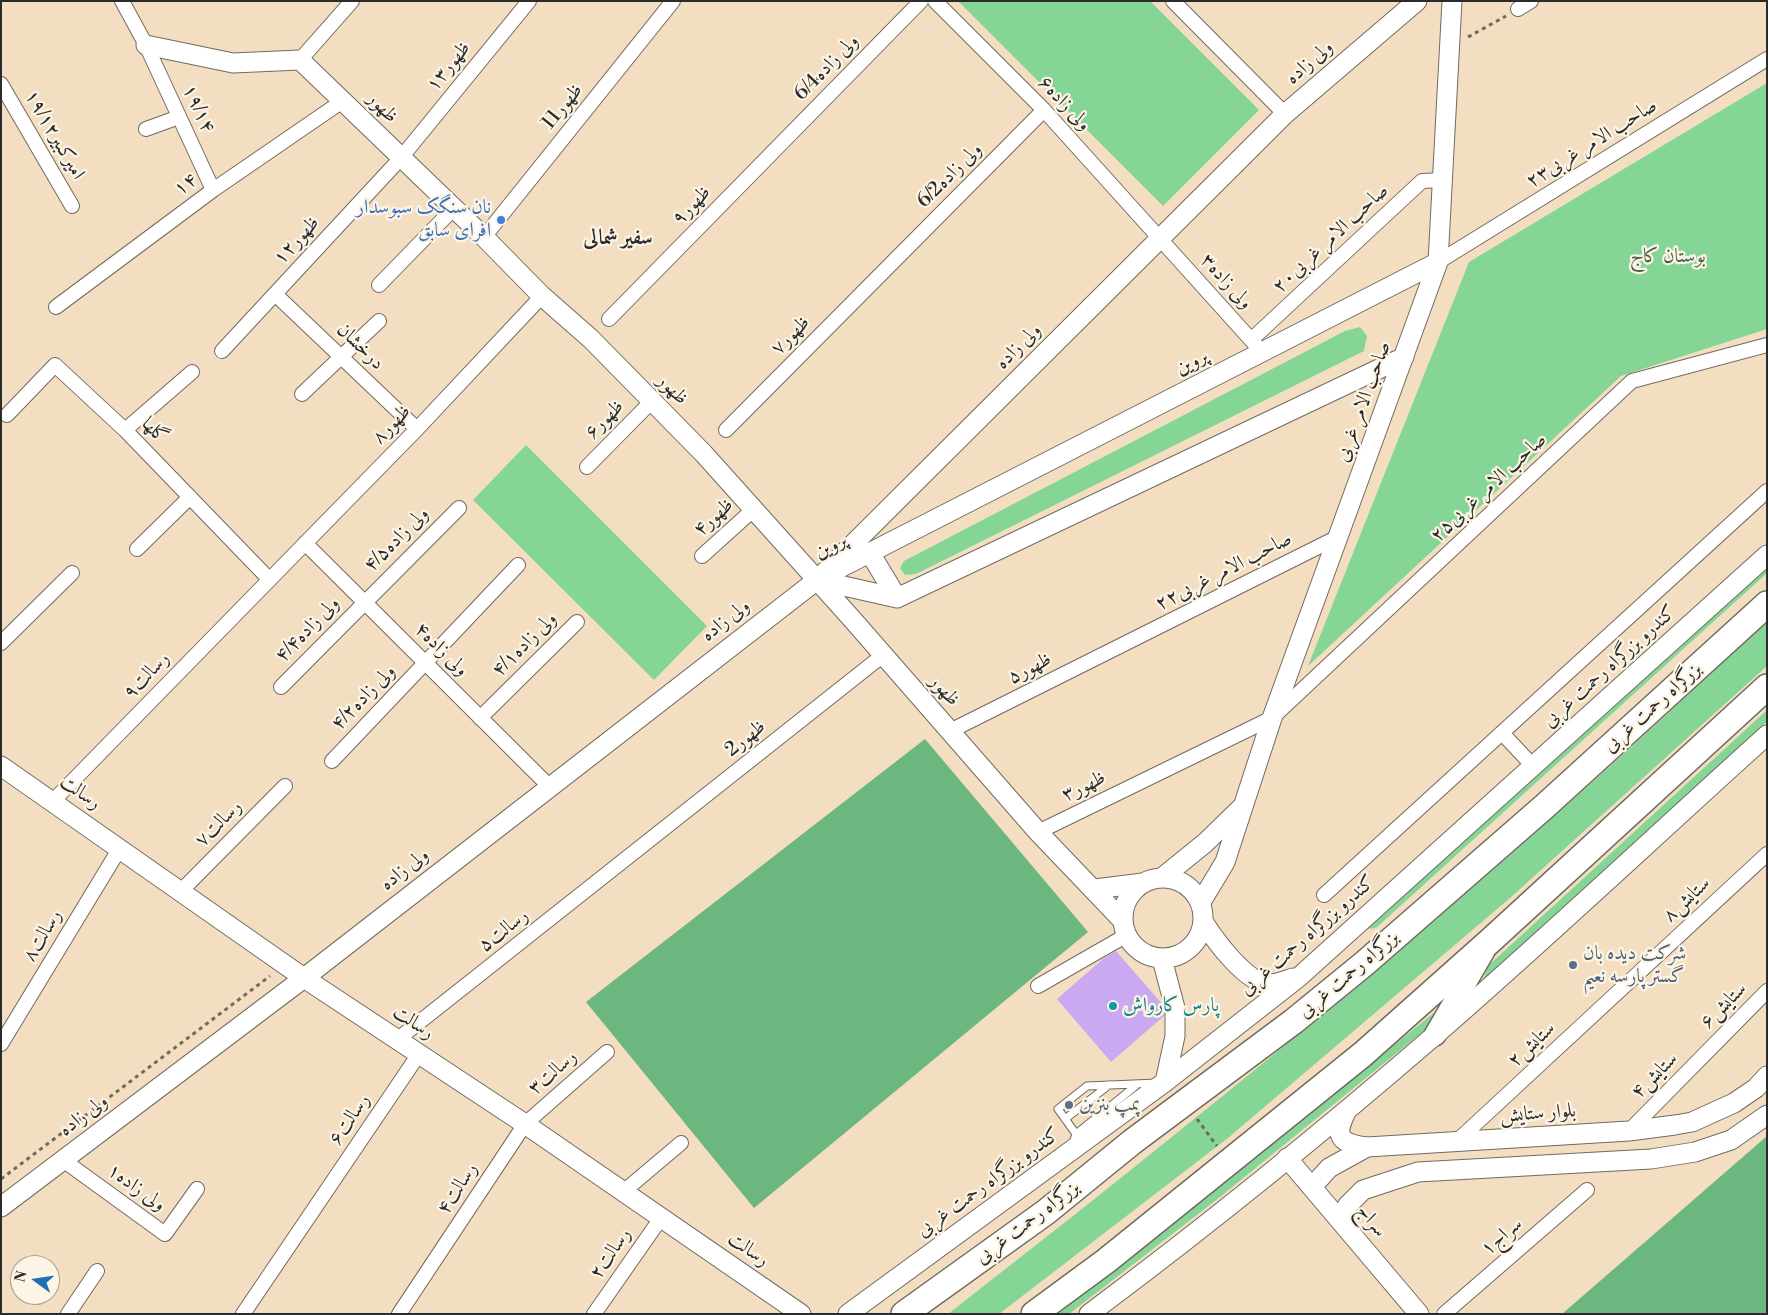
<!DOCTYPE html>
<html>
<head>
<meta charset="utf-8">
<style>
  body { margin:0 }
  #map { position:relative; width:1768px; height:1315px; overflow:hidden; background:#f4dec1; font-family:"Libre Bodoni",serif }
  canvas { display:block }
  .frame { position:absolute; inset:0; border:2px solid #2b2b2b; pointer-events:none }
  .north { position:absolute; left:10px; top:1255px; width:50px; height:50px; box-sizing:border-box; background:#fcf5e5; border:1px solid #a8a49b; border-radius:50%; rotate:284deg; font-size:14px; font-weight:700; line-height:20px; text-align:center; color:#2b2b2b }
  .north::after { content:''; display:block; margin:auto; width:18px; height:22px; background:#1f6fb2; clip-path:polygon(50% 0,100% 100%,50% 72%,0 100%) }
</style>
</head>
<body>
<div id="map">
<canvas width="1768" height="1315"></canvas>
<div class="frame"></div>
<div class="north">N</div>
</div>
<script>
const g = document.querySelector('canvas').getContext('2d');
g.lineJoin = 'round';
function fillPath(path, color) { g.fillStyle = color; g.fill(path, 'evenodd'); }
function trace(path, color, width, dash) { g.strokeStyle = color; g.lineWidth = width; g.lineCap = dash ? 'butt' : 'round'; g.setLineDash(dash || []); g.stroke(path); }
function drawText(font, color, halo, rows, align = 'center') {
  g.font = font + ' "Libre Bodoni",Amiri,serif'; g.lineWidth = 4.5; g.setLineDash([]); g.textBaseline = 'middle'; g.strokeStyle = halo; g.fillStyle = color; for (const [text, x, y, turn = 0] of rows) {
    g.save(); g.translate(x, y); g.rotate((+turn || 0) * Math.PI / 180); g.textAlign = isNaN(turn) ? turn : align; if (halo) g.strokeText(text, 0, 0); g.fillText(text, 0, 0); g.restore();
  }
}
fillPath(new Path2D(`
  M958,1h192l109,109 -96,96z
  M1767,83v246l-146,47 -313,290 161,-404z
  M1360,327l7,9 -3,15 -448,223 -11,1 -5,-7 4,-7 441,-230z
  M526,445l181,181 -53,54 -181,-180z
  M1767,564v9l-391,355 -9,1z
  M1767,622v44l-257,232 -282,240 -229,176h-51c208,-162 414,-328 612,-503 70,-62 138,-126 207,-189z
  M1767,710v12l-284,258 6,-15z
  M1435,1012l-4,13 -211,172 -151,117h-11z`), '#85d696');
fillPath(new Path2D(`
  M925,739l163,193 -334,276 -168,-206z
  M1767,1136v178h-205z`), '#6cb77f');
fillPath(new Path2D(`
  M1116,951l47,54 1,11 -53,46 -54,-63 46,-40z`), '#c9a9f2');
const lane = new Path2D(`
  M1065,1119l44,-34
  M1076,1134l62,-50
  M1073,1143l3,-9 -18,-25 29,-23 70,-3`);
const street = new Path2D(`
  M122,1l24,44 67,145
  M935,1l109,109 218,242
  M1173,1l112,113
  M1518,9l13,-8
  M300,60l52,-59
  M1,84l71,122
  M146,129l33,-12
  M484,237l189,-236
  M1438,262l329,-203
  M379,285l75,-77
  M275,294l142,135
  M56,307l157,-117 131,-90
  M609,319l312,-318
  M1251,340l171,-159 21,-1
  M222,351l178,-192 129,-158
  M302,394l77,-73
  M7,415l48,-50 70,65 144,149
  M125,430l67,-58
  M726,430l318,-320
  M587,467l64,-65
  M305,543l244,243
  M137,549l53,-52
  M702,556l52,-47
  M1,643l71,-70
  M281,687l178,-179
  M480,718l97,-96
  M950,731l388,-194
  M1502,733l31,33
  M332,761l186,-196
  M53,801l364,-372 125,-133
  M1038,832l234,-114 360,-337 135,-36
  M181,891l104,-105
  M1324,895l443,-404
  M1038,986l89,-51
  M398,1039l484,-383
  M1,1044l119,-196
  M1629,1131l138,-140
  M1456,1142l311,-288
  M63,1160l102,74 32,-45
  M623,1192l58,-49
  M68,1314l29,-43
  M243,1314l176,-260
  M399,1314l126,-190 82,-72
  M594,1314l67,-96
  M1444,1314l143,-124`);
const secondary = new Path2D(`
  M146,45l87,18 67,-3 184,177 58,59 49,43 113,115 148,165 186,213 85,89
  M870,553l27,45
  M834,571l604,-309
  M817,580l80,18 507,-241
  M1,766l303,212 221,146 276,190
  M1163,877l42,-34 38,-37
  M1123 918a40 40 0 1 1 80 0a40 40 0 1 1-80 0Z
  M1095,889l48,-6
  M1201,902l24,-40 47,-144 166,-456 14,-261
  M1204,923c11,17 42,60 65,61 8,0 17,-4 24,-6
  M1162,959l13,49v28l-10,46
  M1347,1110c-13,26 -9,33 20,37
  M1287,1158l132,156
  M1312,1187l17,-19 38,-21 262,-16 46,-6 17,-3 42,-19 22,-15 11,-12
  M1,1207l303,-229 513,-398 468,-466 132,-113
  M1348,1228l-1,-22 16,-16 55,-18 233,-13 44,-7 36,-12 36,-25
  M848,1314l317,-232 134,-105 468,-422
  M1089,1314c118,-88 234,-182 345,-278 113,-98 222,-201 333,-301`);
const primary = new Path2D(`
  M1435,1035l49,-84`);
const highway = new Path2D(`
  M904,1314l142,-102 86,-70 162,-121 71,-58 180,-157 222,-202
  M1034,1314l72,-53 257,-207 127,-113 277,-254`);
trace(lane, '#716a60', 9);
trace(street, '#716a60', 16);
trace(secondary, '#716a60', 21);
trace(primary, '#716a60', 24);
trace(highway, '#716a60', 28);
trace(new Path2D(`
  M1468,37l38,-21
  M1197,1119l20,27
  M1,1179l269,-203`), '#716a60', 3, [4, 4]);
trace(lane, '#fff', 7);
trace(street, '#fff', 14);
trace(secondary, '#fff', 19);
trace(primary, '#fff', 21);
trace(highway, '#fff', 25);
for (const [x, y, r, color] of [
  [501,220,5,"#3f7fe0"],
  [1573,965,5,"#5c6f8a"],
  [1113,1006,5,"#0f9aa8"],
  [1069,1105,5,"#5c6f8a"]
]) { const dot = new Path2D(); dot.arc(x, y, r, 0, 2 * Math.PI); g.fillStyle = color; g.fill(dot); trace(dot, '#fcf5e5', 2); }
drawText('20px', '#2b2b2b', '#fcf5e5', [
  ["ولی زاده",1310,63,-41],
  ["ظهور۱۳",449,67,-51],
  ["6/4ولی زاده",827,68,-46],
  ["ولی زاده۶",1064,104,47],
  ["11ظهور",563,107,-51],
  ["ظهور",382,108,46],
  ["۱۹/۱۴",198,109,65],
  ["امیرکبیر۱۹/۱۲",54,135,60],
  ["صاحب الامر غربی۲۳",1592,144,-32],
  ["6/2ولی زاده",950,176,-45],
  ["۱۴",186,185,-36],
  ["ظهور۹",692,206,-46],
  ["صاحب الامر غربی۲۰",1331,239,-43],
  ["ظهور۱۲",297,241,-47],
  ["ولی زاده۳",1226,282,48],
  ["ظهور۷",791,336,-45],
  ["درخشان",360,347,44],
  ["ولی زاده",1019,347,-45],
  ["پروین",1192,363,-27],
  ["ظهور",672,390,45],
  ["صاحب الامر غربی",1364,402,-70],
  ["ظهور۶",605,420,-45],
  ["ظهور۸",392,425,-46],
  ["گلها",154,431,45],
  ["صاحب الامر غربی۲۵",1489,488,-43],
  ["ظهور۴",714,518,-42],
  ["ولی زاده۴/۵",397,540,-45],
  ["پروین",831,547,-27],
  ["صاحب الامر غربی٢٢",1224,572,-27],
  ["ولی زاده",726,621,-38],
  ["ولی زاده۴/۴",308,630,-46],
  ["ولی زاده۴/۱",525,645,-45],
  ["ولی زاده۴",441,650,45],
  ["کندرو بزرگراه رحمت غربی",1610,667,-42],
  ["ظهور۵",1030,669,-27],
  ["رسالت۹",147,676,-46],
  ["ظهور",944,691,48],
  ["ولی زاده۴/۲",364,698,-46],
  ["بزرگراه رحمت غربی",1653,708,-42],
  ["2ظهور",746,739,-39],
  ["ظهور۳",1084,787,-26],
  ["رسالت",80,793,35],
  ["رسالت۷",219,824,-45],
  ["ولی زاده",405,870,-38],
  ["ستایش۸",1687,900,-43],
  ["رسالت۵",504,931,-38],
  ["رسالت۸",43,936,-59],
  ["کندرو بزرگراه رحمت غربی",1308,936,-41],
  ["بزرگراه رحمت غربی",1349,975,-40],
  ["ستایش۶",1724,1006,-45],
  ["رسالت",413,1023,34],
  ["ستایش۲",1532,1045,-43],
  ["رسالت۳",553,1073,-41],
  ["ستایش۴",1655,1076,-45],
  ["بلوار ستایش",1538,1114,-4],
  ["ولی زاده",84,1116,-37],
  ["رسالت۶",350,1120,-56],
  ["کندرو بزرگراه رحمت غربی",989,1183,-36],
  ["ولی زاده۱",136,1188,36],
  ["رسالت۴",458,1189,-57],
  ["سراج",1371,1221,50],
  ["بزرگراه رحمت غربی",1028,1223,-37],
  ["سراج۱",1502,1237,-41],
  ["رسالت",748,1250,35],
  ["رسالت۲",611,1254,-55]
]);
drawText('20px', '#366cbe', '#fcf5e5', [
  ["نان سنگک سبوسدار",491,208],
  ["افرای سابق",491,231]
], 'right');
drawText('20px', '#465e4b', '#fcf5e5', [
  ["بوستان کاج",1668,257]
]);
drawText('20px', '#4e5e75', '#fcf5e5', [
  ["شرکت دیده بان",1583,954],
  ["گستر پارسه نعیم",1583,977],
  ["پمپ بنزین",1079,1105]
], 'left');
drawText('20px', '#0d838f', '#fcf5e5', [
  ["پارس کارواش",1123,1006]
], 'left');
drawText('bold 21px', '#2b2b2b', '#fcf5e5', [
  ["سفیر شمالی",618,239]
]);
</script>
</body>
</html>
